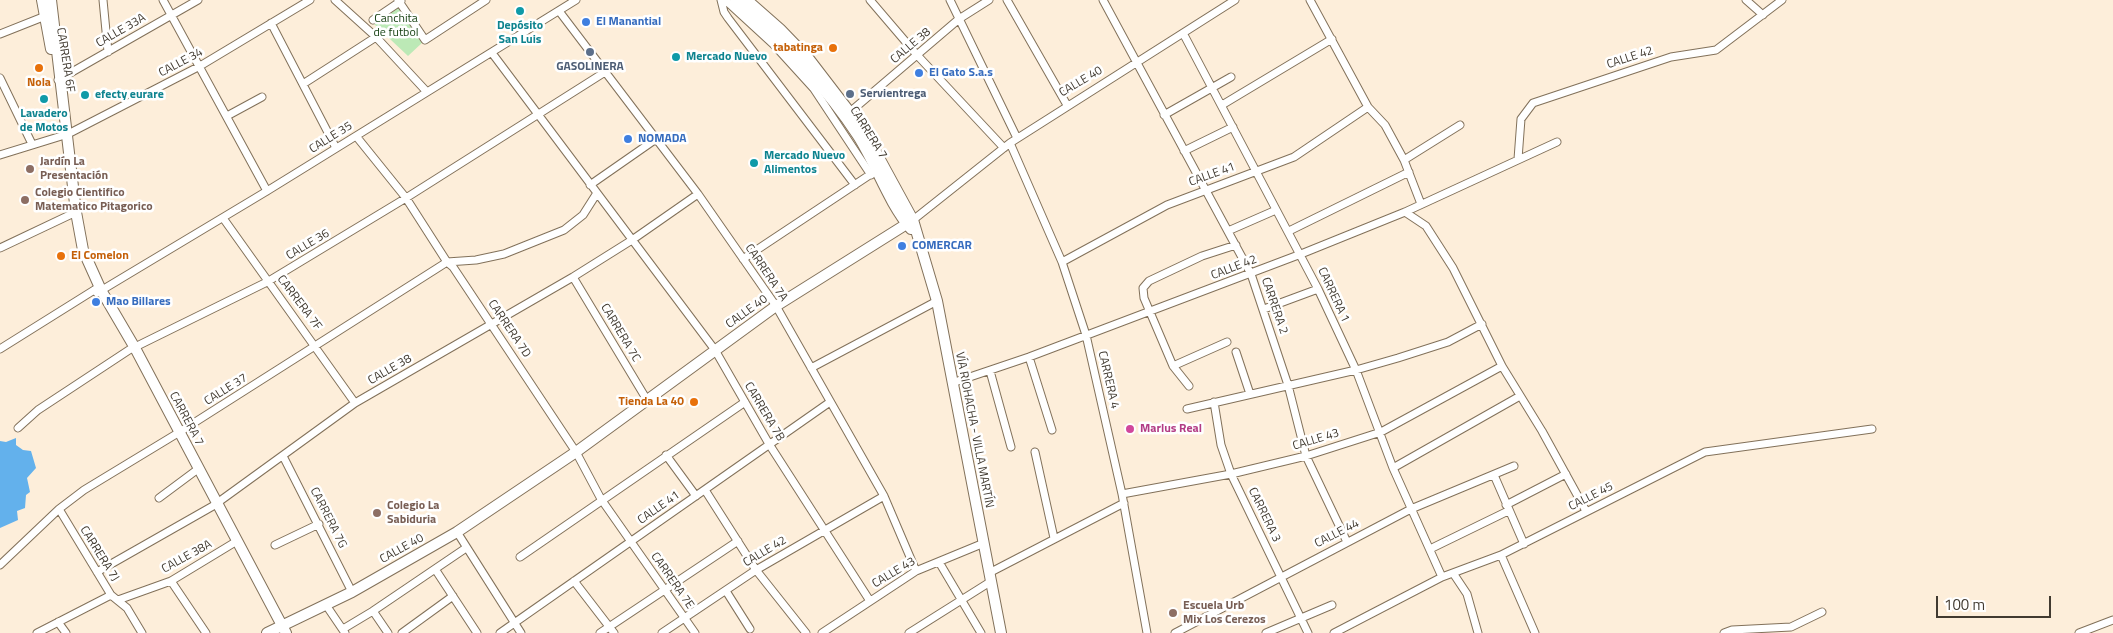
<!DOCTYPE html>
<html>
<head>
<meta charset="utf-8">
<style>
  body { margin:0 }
  #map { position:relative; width:2113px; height:633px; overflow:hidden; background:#fdeeda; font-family:"Titillium Web",sans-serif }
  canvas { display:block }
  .scale { position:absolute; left:1936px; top:596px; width:115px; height:22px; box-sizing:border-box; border:2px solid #413a30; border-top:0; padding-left:6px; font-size:15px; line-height:18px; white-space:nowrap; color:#413a30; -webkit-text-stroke:4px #fff; paint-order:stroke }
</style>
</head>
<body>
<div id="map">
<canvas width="2113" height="633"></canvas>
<div class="scale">100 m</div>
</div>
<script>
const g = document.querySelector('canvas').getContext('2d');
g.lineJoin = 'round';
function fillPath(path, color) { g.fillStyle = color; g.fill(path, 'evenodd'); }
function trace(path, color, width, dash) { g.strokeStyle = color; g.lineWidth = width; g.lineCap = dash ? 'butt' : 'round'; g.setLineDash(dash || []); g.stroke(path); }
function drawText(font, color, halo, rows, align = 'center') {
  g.font = font + ' "Titillium Web",sans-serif'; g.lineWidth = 5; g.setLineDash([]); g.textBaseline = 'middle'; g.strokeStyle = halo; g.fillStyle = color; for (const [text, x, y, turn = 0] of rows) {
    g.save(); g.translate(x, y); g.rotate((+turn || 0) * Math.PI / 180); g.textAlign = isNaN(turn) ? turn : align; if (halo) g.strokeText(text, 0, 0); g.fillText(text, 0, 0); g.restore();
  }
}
fillPath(new Path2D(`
  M399,6l24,36 -15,14 -35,-33z`), '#bce9b6');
fillPath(new Path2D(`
  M16,438v7l7,5 8,1 5,17 -9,10 3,14 -4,3 -1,13 -8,3 1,9 -18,8v-87l6,1z`), '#63b1ec');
const street = new Path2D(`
  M103,0l5,52
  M163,0l104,191
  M335,0l41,37 51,55
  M398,0l27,40 61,-40
  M721,0l3,12 4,6 127,167
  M725,0l49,45 40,44 57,86
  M870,0l47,55 87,93
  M950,0l67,138
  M1007,0l60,105
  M1103,0l148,274 37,111 18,71 41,86
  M1310,0l58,107 17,18 19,35 17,44
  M1746,0l17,15
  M559,11l139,183 78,112 108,190 32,75
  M373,20l28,-19
  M271,23l65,125
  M1183,33l135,256 38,81 37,98 49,109
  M0,34l48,-19
  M492,53l223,297 54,94 101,157
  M0,78l32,66
  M58,80l140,-80
  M303,84l73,-47
  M1222,105l110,-66
  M850,112l109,-93 30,-19
  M1164,115l67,-38
  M227,116l35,-19
  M356,136l50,62 41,64 6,5 123,185 25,47 94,134
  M1010,143l52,119 24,73 36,159 25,139
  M1184,151l49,-24
  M0,155l68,-21 132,-68 110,-66
  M1518,159l3,-40 12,-16 138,-46 45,-7 66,-50
  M1404,160l56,-35
  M590,185l66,-46
  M1405,212l21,14 27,42 49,98 40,65 44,80
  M223,218l132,185
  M913,220l97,-77 225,-143
  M1228,231l48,-21
  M1289,231l120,-59
  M0,248l76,-36
  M743,259l131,-87
  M1062,262l105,-57 127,-48 74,-50
  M573,277l74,123
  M97,293l170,-102 309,-191
  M1264,309l54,-20
  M0,349l99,-62
  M1236,352l14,42
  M1029,357l23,73
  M1173,366l54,-24
  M811,368l126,-67
  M990,371l21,76
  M952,383l77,-26 272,-103 104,-42 152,-70
  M1189,386l-16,-20 -29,-68 -1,-10 6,-7 53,-25 34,-11
  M1214,402l7,43 10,29 77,159
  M1187,409l169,-39 42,-12 50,-16 34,-18
  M18,428l20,-18 91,-60 138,-68 139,-84 199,-126
  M1035,452l19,86
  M666,455l30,41
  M283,456l69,136
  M1393,468l127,-72
  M1494,475l30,69
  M705,490l51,80 50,63
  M1122,494l109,-20 75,-18 75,-24 121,-66
  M159,498l39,-29
  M1506,505l60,-31
  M59,509l52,86 16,13 15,25
  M457,532l64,101
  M275,545l44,-21
  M1430,549l78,-38
  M1501,555l34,78
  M520,557l225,-155
  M939,562l42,71
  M0,565l59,-56 25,-19 94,-57 269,-171 29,-2 28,-6 60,-24 19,-15 14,-22
  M435,569l42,64
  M97,572l116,-66 142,-103 218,-126 59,-37 66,-46
  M989,573l135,-70
  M1453,573l14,21 11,39
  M171,581l35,52
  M574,581l40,52
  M726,591l24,38
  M118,600l53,-19 66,-40
  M326,605l19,28
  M373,611l15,22
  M58,622l8,11
  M343,629l30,-18 93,-63
  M37,633l74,-38
  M402,633l51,-37
  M500,633l330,-231
  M600,633l138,-92
  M662,633l94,-63 128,-74
  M822,633l94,-62 68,-28
  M909,633l81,-51
  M1175,633l236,-124 103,-43
  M1266,633l66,-28
  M1334,633l108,-56 59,-22 204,-103 167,-23
  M1724,633l8,-3 59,-3 31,-15
  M2079,633l34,-13`);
const secondary = new Path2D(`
  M42,0l9,49
  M51,0l25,212 7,38 18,40 34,58 151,285
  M735,0c46,40 89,84 123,136 19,30 30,66 53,93
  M747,0l33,29 29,30 56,73 48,88 24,81 64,332
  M267,633l85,-41 105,-60 119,-80 200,-146 137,-86`);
trace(street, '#82715a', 9);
trace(secondary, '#82715a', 12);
trace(street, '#fff', 7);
trace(secondary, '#fff', 10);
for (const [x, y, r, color] of [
  [520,11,5,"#0f9aa8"],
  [586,22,5,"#3f7fe0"],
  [833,48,5,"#e8710a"],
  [590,52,5,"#5c6f8a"],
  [676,57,5,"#0f9aa8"],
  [39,68,5,"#e8710a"],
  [919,73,5,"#3f7fe0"],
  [850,94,5,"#5c6f8a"],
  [85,95,5,"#0f9aa8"],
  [44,99,5,"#0f9aa8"],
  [628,139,5,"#3f7fe0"],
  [754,163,5,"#0f9aa8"],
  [30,169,5,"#8d6e63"],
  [25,200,5,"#8d6e63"],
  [902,246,5,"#3f7fe0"],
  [61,256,5,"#e8710a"],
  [96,302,5,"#3f7fe0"],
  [694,402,5,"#e8710a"],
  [1130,429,5,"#d1479c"],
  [377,513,5,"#8d6e63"],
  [1173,613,5,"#8d6e63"]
]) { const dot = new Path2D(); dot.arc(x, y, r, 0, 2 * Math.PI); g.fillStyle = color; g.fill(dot); trace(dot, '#fff', 2); }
drawText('12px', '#113c0d', '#fff', [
  ["Canchita",396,19],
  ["de futbol",396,33]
]);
drawText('bold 12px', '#366cbe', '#fff', [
  ["El Manantial",596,22],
  ["El Gato S.a.s",929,73],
  ["NOMADA",638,139],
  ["COMERCAR",912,246],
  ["Mao Billares",106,302]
], 'left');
drawText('bold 12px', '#0d838f', '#fff', [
  ["Depósito",520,26,"center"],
  ["San Luis",520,40,"center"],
  ["Mercado Nuevo",686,57],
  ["efecty eurare",95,95],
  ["Lavadero",44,114,"center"],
  ["de Motos",44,128,"center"],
  ["Mercado Nuevo",764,156],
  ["Alimentos",764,170]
], 'left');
drawText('12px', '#413a30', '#fff', [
  ["CALLE 33A",121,31,-30],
  ["CALLE 38",911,46,-40],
  ["CALLE 42",1630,58,-18],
  ["CARRERA 6F",65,60,81],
  ["CALLE 34",181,63,-28],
  ["CALLE 40",1081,82,-31],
  ["CARRERA 7",868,133,58],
  ["CALLE 35",331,138,-32],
  ["CALLE 41",1212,175,-20],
  ["CALLE 36",308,245,-31],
  ["CALLE 42",1234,268,-21],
  ["CARRERA 7A",766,273,56],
  ["CARRERA 1",1333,295,65],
  ["CARRERA 7F",299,303,53],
  ["CARRERA 2",1274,306,71],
  ["CALLE 40",747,312,-36],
  ["CARRERA 7D",509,329,56],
  ["CARRERA 7C",620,333,59],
  ["CALLE 38",390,370,-30],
  ["CARRERA 4",1108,380,77],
  ["CALLE 37",226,390,-32],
  ["CARRERA 7B",764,412,59],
  ["CARRERA 7",186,419,62],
  ["VÍA RIOHACHA - VILLA MARTÍN",974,430,79],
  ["CALLE 43",1316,440,-17],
  ["CALLE 45",1591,497,-27],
  ["CALLE 41",659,508,-35],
  ["CARRERA 3",1264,515,64],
  ["CARRERA 7G",328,518,63],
  ["CALLE 44",1337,534,-27],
  ["CALLE 40",402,549,-29],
  ["CALLE 42",765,552,-31],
  ["CARRERA 7J",99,554,58],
  ["CALLE 38A",187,557,-29],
  ["CALLE 43",894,573,-31],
  ["CARRERA 7E",672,581,55]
]);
drawText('bold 12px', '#c56008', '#fff', [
  ["tabatinga",823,48],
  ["Nola",39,83,"center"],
  ["El Comelon",71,256,"left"],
  ["Tienda La 40",684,402]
], 'right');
drawText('bold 12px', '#4e5e75', '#fff', [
  ["GASOLINERA",590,67],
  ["Servientrega",860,94,"left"]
]);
drawText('bold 12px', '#785e54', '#fff', [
  ["Jardín La",40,162],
  ["Presentación",40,176],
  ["Colegio Cientifico",35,193],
  ["Matematico Pitagorico",35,207],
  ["Colegio La",387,506],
  ["Sabiduria",387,520],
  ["Escuela Urb",1183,606],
  ["Mix Los Cerezos",1183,620]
], 'left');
drawText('bold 12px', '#b23c85', '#fff', [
  ["Marlus Real",1140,429]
], 'left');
</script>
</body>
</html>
